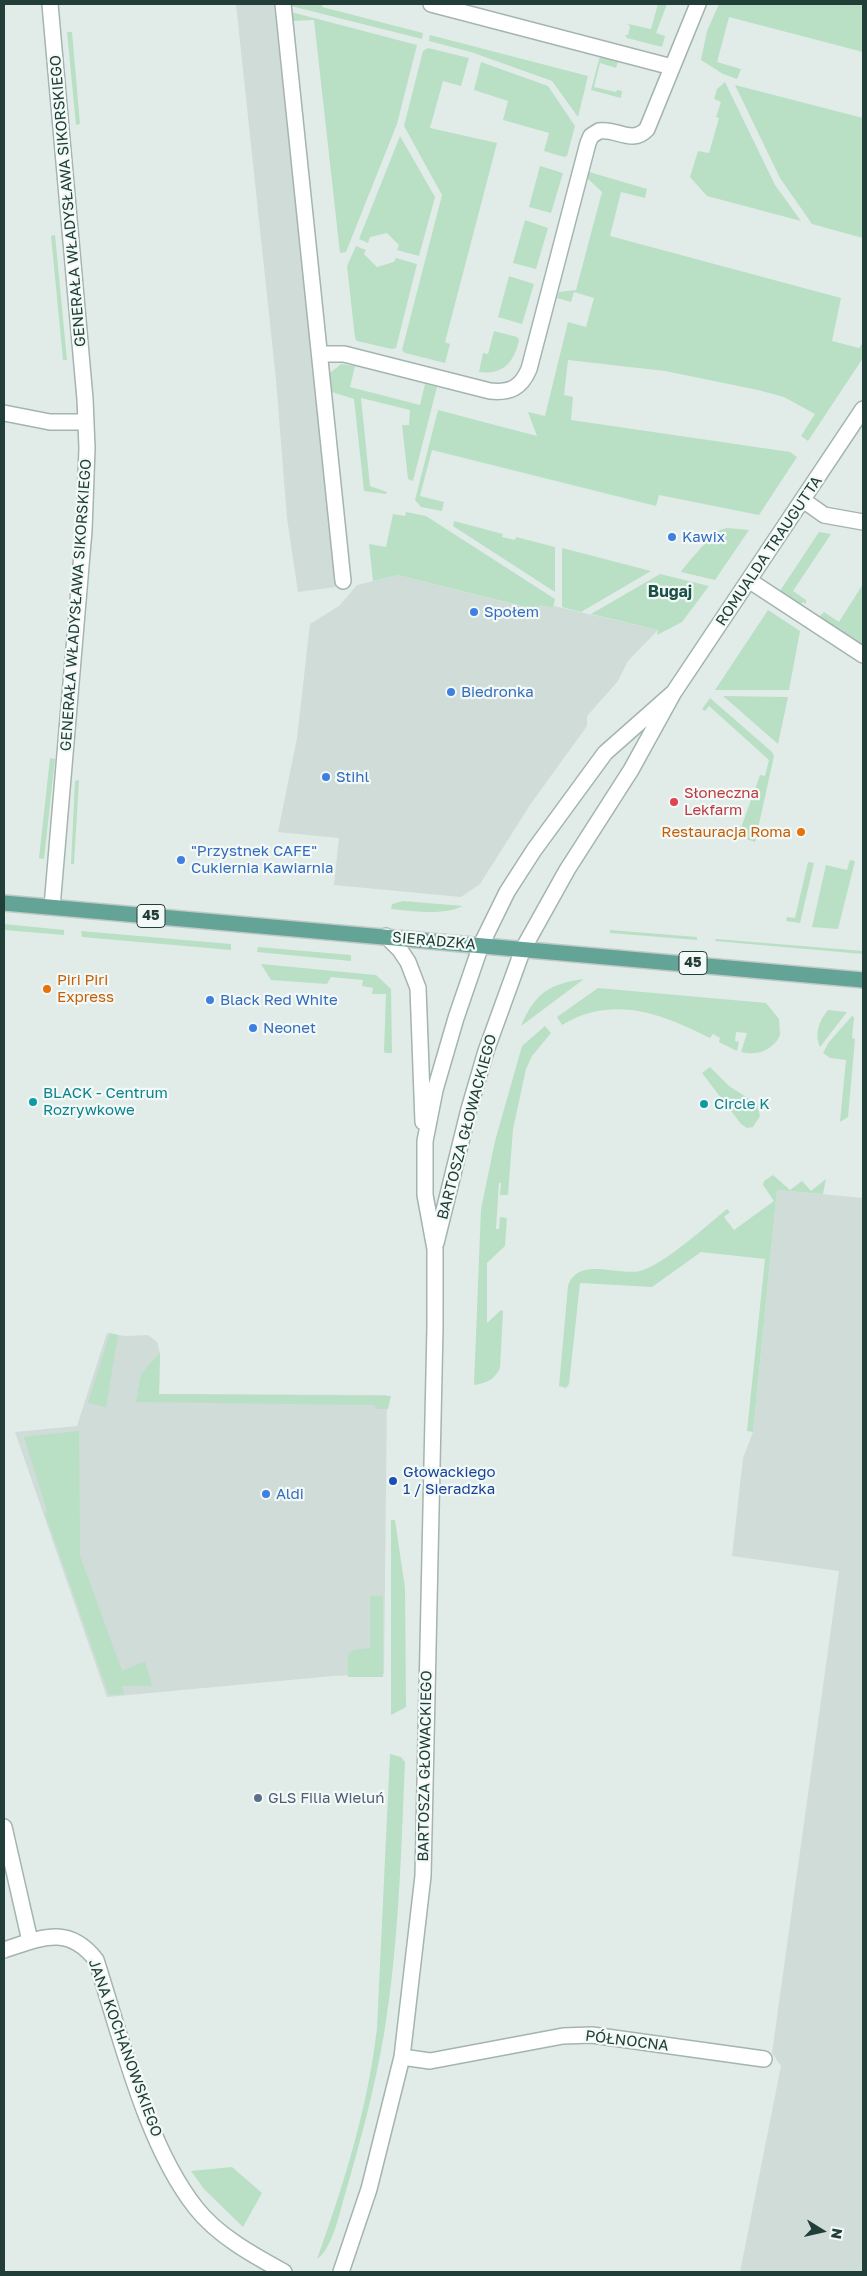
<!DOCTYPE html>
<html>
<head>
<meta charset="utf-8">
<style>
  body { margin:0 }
  #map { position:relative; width:867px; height:2276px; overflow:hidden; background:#e1ece8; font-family:"Golos Text",sans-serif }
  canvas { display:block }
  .frame { position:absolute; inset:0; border:5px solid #213e38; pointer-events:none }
  .north { position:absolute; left:797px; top:2206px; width:50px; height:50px; -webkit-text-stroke:4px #f2f9f6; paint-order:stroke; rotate:100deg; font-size:14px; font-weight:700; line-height:20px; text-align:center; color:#213e38 }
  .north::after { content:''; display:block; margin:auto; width:18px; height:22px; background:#213e38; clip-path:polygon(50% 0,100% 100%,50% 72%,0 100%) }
</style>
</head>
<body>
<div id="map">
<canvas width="867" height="2276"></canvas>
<div class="frame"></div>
<div class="north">N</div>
</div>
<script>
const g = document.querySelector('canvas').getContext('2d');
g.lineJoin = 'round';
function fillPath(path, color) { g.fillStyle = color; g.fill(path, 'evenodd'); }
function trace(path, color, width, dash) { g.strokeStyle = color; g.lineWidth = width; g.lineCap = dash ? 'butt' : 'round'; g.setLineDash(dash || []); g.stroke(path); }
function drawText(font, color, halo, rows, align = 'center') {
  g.font = font + ' "Golos Text",sans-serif'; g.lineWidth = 4.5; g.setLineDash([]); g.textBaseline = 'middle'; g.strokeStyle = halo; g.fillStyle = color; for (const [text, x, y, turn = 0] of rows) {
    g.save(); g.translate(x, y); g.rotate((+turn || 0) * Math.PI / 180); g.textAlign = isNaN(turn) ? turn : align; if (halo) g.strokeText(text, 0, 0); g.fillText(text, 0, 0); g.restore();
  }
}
fillPath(new Path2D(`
  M236,4h38l62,583 -38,5 -11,-74 -11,-138z
  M398,575l139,35 2,-5 14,3 1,-2 104,24 -30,31 -10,20 -31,35v10l-57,79 -50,79 -19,13 -127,-12 5,-47 -61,-6 19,-94 13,-114 29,-18 18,-21z
  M777,1190l86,8v1074h-123l41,-206 -9,-13 67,-482 -107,-15 11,-98 10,-26z
  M107,1333l18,3 23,-1 9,7 3,11 -1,41 228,1 -3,279 -51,2 -226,21 -92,-265 62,-6z`), '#cfdcd7');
fillPath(new Path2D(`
  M290,4h33l-1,3 101,26 -1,6 -131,-33z
  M658,4h9l-11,29 9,3 -3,11 -35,-9 -2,-3h3l2,-8 -2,-3 23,5z
  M719,4h144v48l-134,-35 -12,45 24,7 -4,10 -14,-5 -22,-14 6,-29z
  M291,12l126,33 -20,79 -51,128 -6,1 -26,-233 -22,1z
  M67,32h5l8,92 -4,1z
  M430,35l158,41 -10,41 -26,-36 -81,-29 -42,-11z
  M428,48l41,10 -8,28 -18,-5 -13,47 67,15 -52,199 5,2 -5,19 -40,-10 -3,-3 40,-155 -38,-69 19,-75z
  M600,56l18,6 -2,6 -16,-5 -6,24 22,5 1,-2 5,1 -1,7 -30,-8z
  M481,62l67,24 27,40 -8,30 -3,1 -20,-6 5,-18 -46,-13 5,-19 -34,-11z
  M725,82l50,103 26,36 -94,-25 -17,-19 8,-26 11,2 10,-35 -3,-1 5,-15 -7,-3 3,-10z
  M735,85l128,33v120l-51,-14 -32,-46z
  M400,136l35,61 -16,59 -22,-6 2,-5 -12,-12 -17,4 -2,6 -9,-4z
  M540,166l23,7 -12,40 -22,-6z
  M589,172l58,17 -2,9 -24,-6 -11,44 231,62 -9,43 27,7 4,-6v16l-55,83 -7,-5 14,-22 -31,-17 -26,-7 -93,-19 -97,-11 -4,35 9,2 -2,23 219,32 7,5 -38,58 -100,-20 -3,11 -224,-56 -12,46 24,6 -2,9 -21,-4 -6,-7 23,-90 99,26 -9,-24 17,4 23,-94 18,5 8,-29 -20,-6 -3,10 -14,-4 2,-6 17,-2 26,-98 -15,-14z
  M525,220l23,8 -12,41 -23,-6z
  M55,235l12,125h-4l-12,-124z
  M356,246l10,4 -2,4 13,13 17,-5 2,-4 21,6 -21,84 -4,1 -35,-8 -2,-3 -8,-72z
  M509,276l25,8 -12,40 -24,-7z
  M494,331l23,6 2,3c-5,23 -16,35 -40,32l4,-19 5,1z
  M341,364l14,2 -5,21 70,18 5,-21 12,3 -24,94 -5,-2 -6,-54h7l1,-15 -49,-12 9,88 17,6 -1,2 -22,-3 -10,-92 -22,-7 -2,-19z
  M406,512l20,4 129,83 -2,9 -14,-3 -1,5 -140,-35 -25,6 -4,-37 17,3 7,-33 12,2z
  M454,521l49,13 -1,3 13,3 1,-3 39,10v45l-102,-66z
  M727,528l22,2 -34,50 -34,-8c1,-3 31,-37 34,-39 4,-3 8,-4 12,-5z
  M819,532l12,2 -38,57 13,9v4l-3,-2 -3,3 -20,-14z
  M562,548l89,23 -70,41 -19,-5z
  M660,574l49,12 -27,36 -25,13 1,-5 -67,-16z
  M863,584v62l-42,-27 -1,-3 4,-4 15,10z
  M768,610l32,21 -11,59h-74z
  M723,696l65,1 -10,47z
  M710,698l62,54 2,4 -19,86 -17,-6 22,-61 5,1 4,-16 -60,-54 -4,5 -3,-2z
  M50,758l5,1 -11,100 -5,-1z
  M79,780l-5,84h-3l4,-83z
  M850,860l5,1 -17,68 -26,-2 14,-62 21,5z
  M808,862l6,1 -14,60 -14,-2 1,-4 8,1z
  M403,901l60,5c-22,10 -48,5 -72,3l1,-5z
  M4,924l60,6v5l-60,-5z
  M610,930l87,7v3l-87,-7z
  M81,931l150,13v6l-149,-13z
  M716,939l147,12v3l-148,-13z
  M258,947l93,8v6l-94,-9z
  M261,964l115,11 15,14 1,64h-7l-1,-2 2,-57h-14l1,-6 -11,-2 1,-6 -32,-3 -4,7 -56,-4z
  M584,979l-63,47c14,-33 28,-42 63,-47z
  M598,988l168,15 13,16 1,16c-7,16 -24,21 -39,17l6,-19 -11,-1 -1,9 4,1 -2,9 -18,-9 1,-4 -7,-4 -3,4c-47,-24 -98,-44 -148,-13l-5,-8z
  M828,1010l19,2 -27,35c-6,-13 -1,-26 8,-37z
  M852,1016l2,1 -2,21 3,1 -7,78 -8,5 6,-62 -16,-2 -7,-5 6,-11z
  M545,1026l6,7 -19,23 -6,13 -13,60 -5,66h-8l1,-12h-2l-3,46h3l1,-12 7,1 -2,28 -18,17v60l14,-13 2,1 -3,57c-6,12 -13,15 -26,17l7,-176 14,-68 27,-95z
  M710,1067l19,19 28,18 3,12 -7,11 -6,1 -6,-4 -39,-51z
  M773,1175l17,15 12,-9 9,10 15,-12 -3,15 -46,-4 -24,242 -6,-1 18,-172 -64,-7 -49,35 -72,-4 -11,101 -3,4 -7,-2 9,-100c10,-30 49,-10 72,-15 25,-7 66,-45 87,-62l3,3 -6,5 10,13 40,-29 -11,-16 1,-4z
  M110,1333l8,2 -12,72 -18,-4z
  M160,1353l-1,41 232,2 -3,13h-12l-1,-4 -239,-3 5,-28z
  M79,1431l1,125 42,115 23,-10 7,25h-30l2,8 -15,1 -64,-182 2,-2 -23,-74z
  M391,1520h4l10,68 1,119 -15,8z
  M370,1596h12l1,4v77h-35v-23l6,-4 16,-2z
  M390,1754l11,3 4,5c-4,90 -6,182 -21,272 -9,53 -23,105 -38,157 -6,19 -13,58 -29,68 27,-75 51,-152 60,-231z
  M232,2167l30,26 -19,34 -39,-38 -13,-18z`), '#b9dfc5');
const minor = new Path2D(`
  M50,4l35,395 2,49 -3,82 -32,377
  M283,4l60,577
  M431,4l241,63
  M320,354h24l146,37c20,2 31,-3 39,-22l59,-226 3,-7 8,-5c18,-3 33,14 48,-2l51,-125
  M4,413l46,9h36
  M803,500l21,15 39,7
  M750,581l113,74
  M386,936l14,14 8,12 10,26 5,134
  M436,1243l33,-134 17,-58 37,-102 44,-79 64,-100 43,-78 189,-283
  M4,1827l26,114
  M4,1950c37,-12 64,-26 92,10 25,77 50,185 100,248 22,28 57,47 88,64
  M402,2057l28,4 133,-25 29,-1 172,24
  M341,2272l28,-83 33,-132 21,-181 12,-549v-78l-10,-54v-54l10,-51 21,-72 25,-73 26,-53 27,-42 71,-97 69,-61`);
const major = new Path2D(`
  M4,903l859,77`);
trace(minor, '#a4b4b0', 18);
trace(major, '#c1c9c7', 18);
trace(minor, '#fff', 15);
trace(major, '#63a497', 15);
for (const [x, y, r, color] of [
  [672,537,5,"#3f7fe0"],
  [474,612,5,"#3f7fe0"],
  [451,692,5,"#3f7fe0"],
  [326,777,5,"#3f7fe0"],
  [674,802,5,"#e0444e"],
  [801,832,5,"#e8710a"],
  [181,860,5,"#3f7fe0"],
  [47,989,5,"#e8710a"],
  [210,1000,5,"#3f7fe0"],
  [253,1028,5,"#3f7fe0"],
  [33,1102,5,"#0f9aa8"],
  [704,1104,5,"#0f9aa8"],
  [393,1481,5,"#1a4fb4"],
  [266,1494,5,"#3f7fe0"],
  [258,1798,5,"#5c6f8a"]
]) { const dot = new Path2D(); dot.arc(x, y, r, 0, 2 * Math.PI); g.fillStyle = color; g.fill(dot); trace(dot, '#f2f9f6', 2); }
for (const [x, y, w] of [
  [151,916,28],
  [693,963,28]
]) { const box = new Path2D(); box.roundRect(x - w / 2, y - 11.5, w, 23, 4); g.fillStyle = '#f2f9f6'; g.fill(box); trace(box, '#213e38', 1); }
drawText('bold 14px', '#213e38', null, [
  ["45",151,916],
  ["45",693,963]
]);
drawText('15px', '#213e38', '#f2f9f6', [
  ["GENERAŁA WŁADYSŁAWA SIKORSKIEGO",68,201,-95],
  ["ROMUALDA TRAUGUTTA",769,551,-56],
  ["GENERAŁA WŁADYSŁAWA SIKORSKIEGO",76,605,-86],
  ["SIERADZKA",434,941,5],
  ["BARTOSZA GŁOWACKIEGO",467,1127,-75],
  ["BARTOSZA GŁOWACKIEGO",425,1766,-89],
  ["PÓŁNOCNA",627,2041,7],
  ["JANA KOCHANOWSKIEGO",125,2048,70]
]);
drawText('15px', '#366cbe', '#f2f9f6', [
  ["Kawix",682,537],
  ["Społem",484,612],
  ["Biedronka",461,692],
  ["Stihl",336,777],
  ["\"Przystnek CAFE\"",191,851],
  ["Cukiernia Kawiarnia",191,868],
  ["Black Red White",220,1000],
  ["Neonet",263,1028],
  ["Aldi",276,1494]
], 'left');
drawText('15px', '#be3a42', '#f2f9f6', [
  ["Słoneczna",684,793],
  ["Lekfarm",684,810]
], 'left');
drawText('15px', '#c56008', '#f2f9f6', [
  ["Restauracja Roma",791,832],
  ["Piri Piri",57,980,"left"],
  ["Express",57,997,"left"]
], 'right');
drawText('15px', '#0d838f', '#f2f9f6', [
  ["BLACK - Centrum",43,1093],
  ["Rozrywkowe",43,1110],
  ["Circle K",714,1104]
], 'left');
drawText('15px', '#164399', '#f2f9f6', [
  ["Głowackiego",403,1472],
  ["1 / Sieradzka",403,1489]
], 'left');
drawText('15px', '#4e5e75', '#f2f9f6', [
  ["GLS Filia Wieluń",268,1798]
], 'left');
drawText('bold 16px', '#1b5147', '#f2f9f6', [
  ["Bugaj",670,592]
]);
</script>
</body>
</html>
